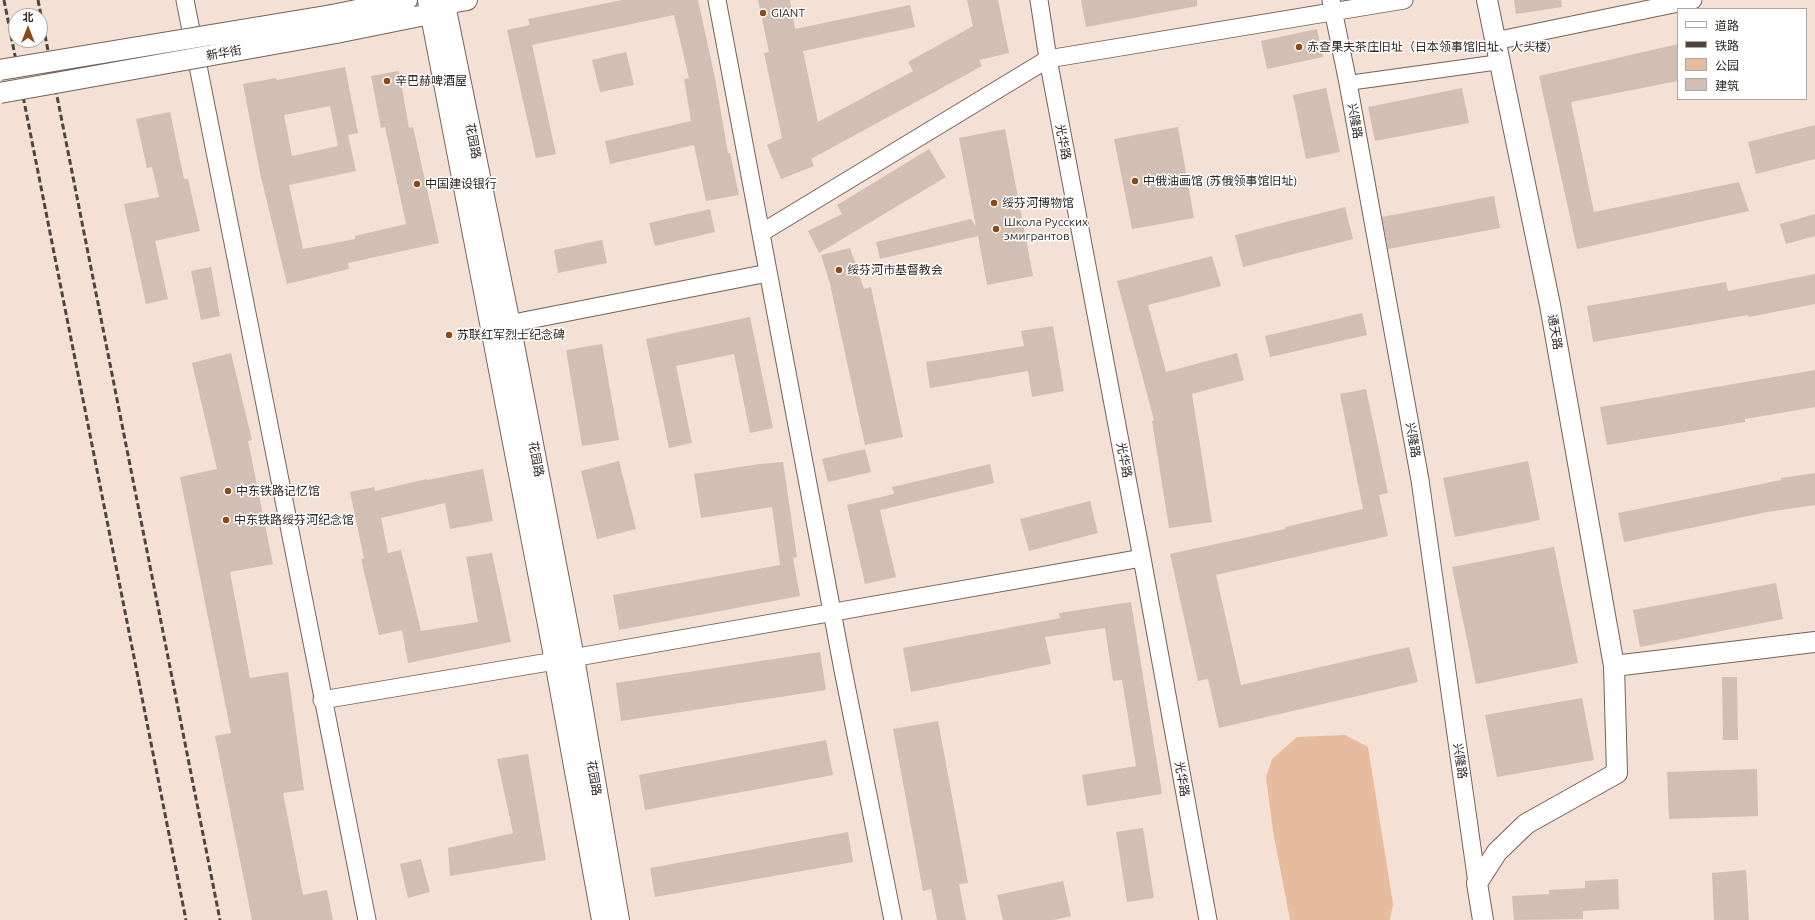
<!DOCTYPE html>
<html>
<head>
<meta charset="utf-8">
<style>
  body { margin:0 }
  #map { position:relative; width:1815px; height:920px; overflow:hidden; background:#f4e0d4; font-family:Ubuntu,"Noto Sans SC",sans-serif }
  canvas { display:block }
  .legend { position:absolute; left:1677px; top:8px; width:130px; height:92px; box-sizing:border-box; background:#fff; border:1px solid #aca9a7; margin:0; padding:5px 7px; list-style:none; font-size:12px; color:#2f2823 }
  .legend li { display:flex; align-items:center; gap:8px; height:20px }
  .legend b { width:20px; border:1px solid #aca9a7 }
  .north { position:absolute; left:8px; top:8px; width:40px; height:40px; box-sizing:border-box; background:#fff; border:1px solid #aca9a7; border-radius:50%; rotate:0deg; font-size:11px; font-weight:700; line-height:16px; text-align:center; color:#2f2823 }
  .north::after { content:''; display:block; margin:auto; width:14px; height:18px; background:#8c4b16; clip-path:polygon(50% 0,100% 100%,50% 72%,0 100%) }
</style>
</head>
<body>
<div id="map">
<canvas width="1815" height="920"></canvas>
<ul class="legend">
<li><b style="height:5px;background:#fff"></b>道路</li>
<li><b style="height:5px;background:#4e453f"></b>铁路</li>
<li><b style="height:11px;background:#e7bb9e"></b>公园</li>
<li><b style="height:11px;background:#d2beb2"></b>建筑</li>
</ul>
<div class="north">北</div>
</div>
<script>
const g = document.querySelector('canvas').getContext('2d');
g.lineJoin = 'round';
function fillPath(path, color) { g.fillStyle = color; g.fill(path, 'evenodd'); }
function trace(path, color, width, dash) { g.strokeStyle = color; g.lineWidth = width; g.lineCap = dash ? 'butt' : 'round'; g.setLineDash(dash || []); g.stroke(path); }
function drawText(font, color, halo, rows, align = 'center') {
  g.font = font + ' Ubuntu,"Noto Sans SC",sans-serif'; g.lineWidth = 3; g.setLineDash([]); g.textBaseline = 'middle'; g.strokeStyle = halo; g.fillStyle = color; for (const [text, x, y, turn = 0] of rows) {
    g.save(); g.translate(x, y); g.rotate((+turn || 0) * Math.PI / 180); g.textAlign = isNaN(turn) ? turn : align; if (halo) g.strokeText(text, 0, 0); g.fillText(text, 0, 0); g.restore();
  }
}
fillPath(new Path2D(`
  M1345,735l23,12 25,157 -3,16h-100l-17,-89 -7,-54 6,-18 25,-22z`), '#e7bb9e');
fillPath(new Path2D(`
  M622,0h76l17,78 13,75h2l9,42 -33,6 -12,-56 -84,19 -5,-23 86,-20 -7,-42 5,-1 -15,-63 -142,30 24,109 -20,4 -29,-128 23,-5 -2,-6z
  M758,0h32l5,29 115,-24 5,22 -112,24 15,71 95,-51 -5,-9 65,-36 -6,-26h31l11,53 -30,7 3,6 -171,93 3,7 -33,13 -14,-34 15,-7 -18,-85 5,-1z
  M1081,0h116v6l-111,21z
  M1514,0h47l1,7 -46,7z
  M1317,29l6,28 -56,12 -6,-28z
  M1678,44v37l-107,21 23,110 145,-30 10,29 -172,38 -38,-173z
  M626,52l8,33 -34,7 -8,-32z
  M345,67l13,66 -10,2 8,36 -67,14 14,64 52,-10v-3l51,-12 -21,-97 -4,1 -10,-52 28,-5 10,57 4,-1 26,116 -91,20 1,6 -62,15 -27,-111 -17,-89 33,-6 1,2zM330,106l8,40 -46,10 -8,-41z
  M1326,88l14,64 -34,7 -13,-64z
  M1462,88l7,35 -94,18 -7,-34z
  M170,112l14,67h4l12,52 -45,10 13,58 -22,5 -22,-100 35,-7 -7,-30 -5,1 -11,-49z
  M1815,125v34l-59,15 -8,-32z
  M1178,127l16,91 -62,11 -18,-90z
  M1005,129l28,147 -46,9 -9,-49 -98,23 -4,-17 95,-23 5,8 -17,-89z
  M929,149l17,28 -127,76 -11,-22 34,-17 -5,-9z
  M1494,196l6,32 -112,21 -6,-32z
  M1345,207l8,32 -110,28 -8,-32z
  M710,209l5,23 -60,14 -6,-23z
  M1815,214v22l-29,8 -6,-20z
  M602,240l5,23 -49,10 -4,-23z
  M850,248l14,41 7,-2 32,150 -38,8 -35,-161 -9,-29z
  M1212,256l9,30 -73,19 18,67 71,-19 7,27 -52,14 20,128 -43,6 -17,-107 2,-1 -37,-139z
  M211,267l9,49 -19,4 -10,-49z
  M1815,274v30l-66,13 -1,-2 -155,27 -6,-36 139,-24 2,9z
  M1362,313l5,22 -97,22 -5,-21z
  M750,317l23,111 -23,5 -16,-79 -58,12 16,77 -23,5 -23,-109z
  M1053,326l11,65 -32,6 -4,-26 -98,17 -4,-26 98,-16 -3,-15z
  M602,344l17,96 -37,6 -16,-96z
  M231,353l21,87 -4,1 25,123 -43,8 20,106 38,-6 16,118 -21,3 20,102 24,-5 6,30h-81l-37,-184 16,-3 -51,-256 37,-8 -25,-106z
  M1815,370v37l-70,12v3l-138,23 -7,-38z
  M1366,389l22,104 -9,2 9,41 -172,39 25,110 168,-38 9,35 -199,46 -11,-49 -10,2 -28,-127 115,-25v-2l78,-18 -23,-115z
  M865,449l6,23 -43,10 -6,-23z
  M619,461l17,68 -39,10 -16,-68z
  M1528,461l12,59 -85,17 -12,-59z
  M783,462l14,95 -4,1 7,38 -181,34 -6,-35 167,-30 -8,-58 -71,11 -7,-44 66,-10z
  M990,464l4,19 -114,27 16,67 -31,7 -18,-79 47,-11 -2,-7z
  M483,469l10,52 -43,8 -5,-26 -64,15 7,35 13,-3 20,81 57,-9 -12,-65 26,-4 19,89 -103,21 -6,-33 -23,5 -18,-76 3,-1 -14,-66 24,-5 1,4 52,-12v1z
  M1815,473v32l-48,7 -143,30 -6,-29 163,-33v-2z
  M1090,501l8,32 -69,18 -9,-32z
  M1554,547l24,116 -102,21 -24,-117z
  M1776,583l7,36 -143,28 -7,-37z
  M1131,602l31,192 -75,12 -5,-31 54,-9 -14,-86 -9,1 -8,-53 -60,9 6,27 -140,28 -8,-44 157,-30 -1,-5z
  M820,652l6,38 -205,31 -5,-38z
  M1722,677h15l1,63h-15z
  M1582,698l12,62 -97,17 -12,-62z
  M938,721l30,162 -9,1 7,36h-29l-6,-31 -8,2 -30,-162z
  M826,740l7,35 -188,35 -6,-35z
  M528,754l18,106 -96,16 -2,-28 65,-15 -16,-74z
  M1757,769l1,47 -89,3 -2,-47z
  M1143,828l11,70 -27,4 -11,-70z
  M848,832l5,30 -198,35 -5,-29z
  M421,859l9,33 -22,6 -8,-34z
  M1746,870l3,50h-35l-2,-47z
  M1618,879l1,30 -36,2v8l-69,1 -2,-24 37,-2v-4l36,-2v-7z
  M1063,881l8,35 -17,4h-51l-6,-25z`), '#d2beb2');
const minor = new Path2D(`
  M1348,83l152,-21`);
const tertiary = new Path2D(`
  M185,0l182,920
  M717,0l126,670 50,250
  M1039,0l9,59 94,499 66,362
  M1331,0l17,83 72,397 57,403
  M1495,41l198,-41
  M761,233l287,-174 356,-59
  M498,326l270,-53
  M322,700l233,-39 587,-103`);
const secondary = new Path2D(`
  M428,0l127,661 47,259
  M444,0l66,324 64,334 45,262
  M332,15l75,-15
  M336,33l94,-19 15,-10 22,-4
  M1614,666l201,-24
  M1483,920l-6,-37 20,-31 29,-28 91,-51 -3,-107 -64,-361 -63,-305`);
trace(minor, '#746358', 16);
trace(tertiary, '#746358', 19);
trace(secondary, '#746358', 22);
trace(minor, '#fff', 14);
trace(tertiary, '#fff', 17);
trace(secondary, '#fff', 20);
trace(new Path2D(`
  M4,0l182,920
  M38,0l182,920`), '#4e453f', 3, [6, 3]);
const secondaryBridge = new Path2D(`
  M0,70l332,-55
  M0,93l336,-60`);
trace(secondaryBridge, '#746358', 22, []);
trace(secondaryBridge, '#fff', 20);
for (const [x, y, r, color] of [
  [763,13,4,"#8c4b16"],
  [1299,47,4,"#8c4b16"],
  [387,81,4,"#8c4b16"],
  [1135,181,4,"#8c4b16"],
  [417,184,4,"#8c4b16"],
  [994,203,4,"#8c4b16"],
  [996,229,4,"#8c4b16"],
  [839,270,4,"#8c4b16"],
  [449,335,4,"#8c4b16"],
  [228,491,4,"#8c4b16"],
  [226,520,4,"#8c4b16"]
]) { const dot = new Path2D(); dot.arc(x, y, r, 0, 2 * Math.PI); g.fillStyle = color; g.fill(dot); trace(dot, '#fff', 1.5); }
drawText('12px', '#2f2823', '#fff', [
  ["GIANT",771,13],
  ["赤查果夫茶庄旧址（日本领事馆旧址、人头楼)",1307,47],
  ["辛巴赫啤酒屋",395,81],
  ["中俄油画馆 (苏俄领事馆旧址)",1143,181],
  ["中国建设银行",425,184],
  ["绥芬河博物馆",1002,203],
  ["Школа Русских",1004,222],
  ["эмигрантов",1004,236],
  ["绥芬河市基督教会",847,270],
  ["苏联红军烈士纪念碑",457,335],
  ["中东铁路记忆馆",236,491],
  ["中东铁路绥芬河纪念馆",234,520]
], 'left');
drawText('12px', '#2f2823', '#fff', [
  ["新华街",224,53,-10],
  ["兴隆路",1355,121,80],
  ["花园路",473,141,79],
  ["光华路",1063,142,79],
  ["通天路",1555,332,80],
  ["兴隆路",1413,440,80],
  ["花园路",536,459,79],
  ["光华路",1124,460,79],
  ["兴隆路",1460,761,82],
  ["花园路",594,778,80],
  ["光华路",1182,779,80]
]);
</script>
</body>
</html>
